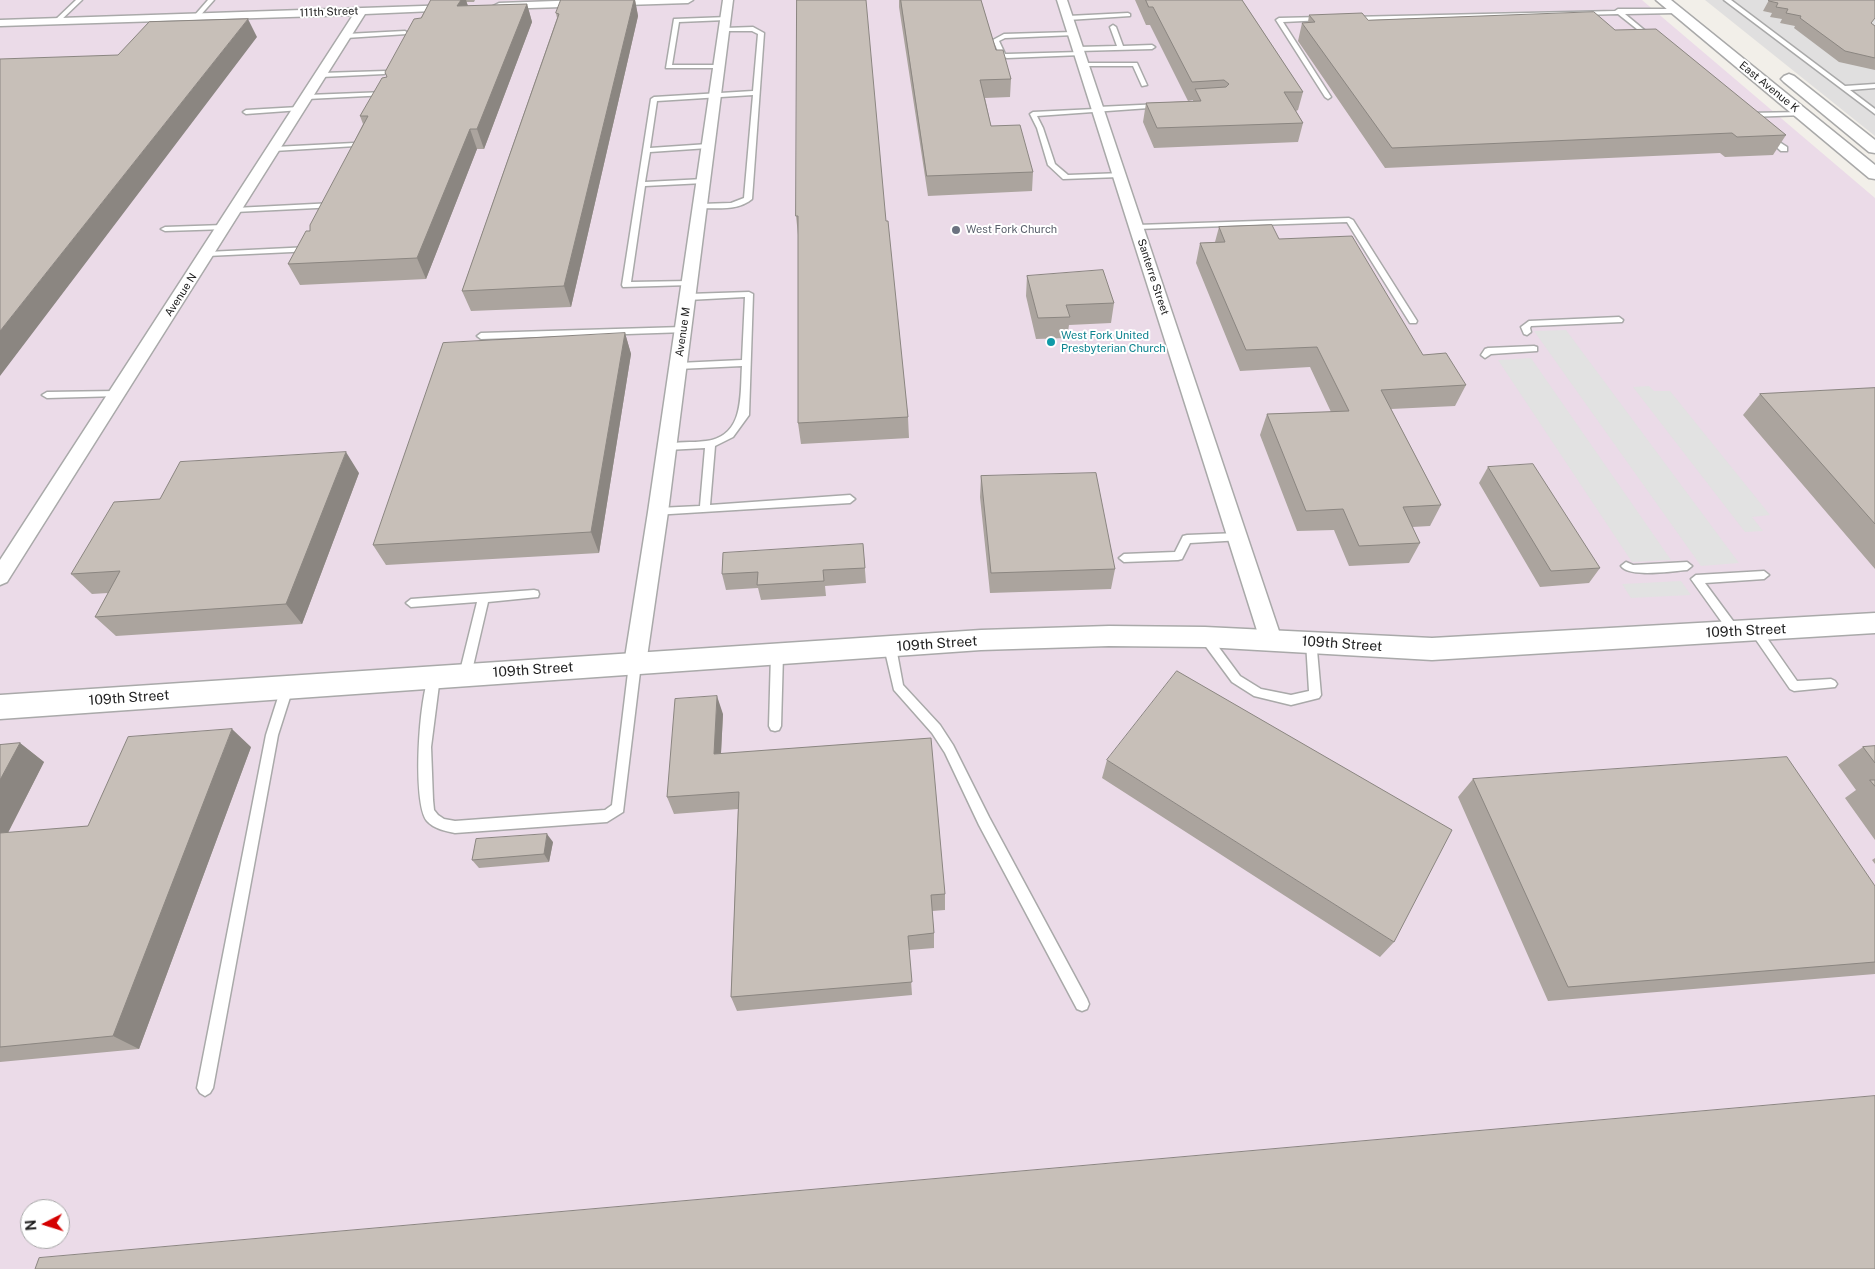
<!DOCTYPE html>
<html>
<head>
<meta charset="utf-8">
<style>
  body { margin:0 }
  #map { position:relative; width:1875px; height:1269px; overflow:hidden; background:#f2efe9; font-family:"Public Sans",sans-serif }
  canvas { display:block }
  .north { position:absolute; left:20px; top:1199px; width:50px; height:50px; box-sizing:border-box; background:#fff; border:1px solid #a7a7a7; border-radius:50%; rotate:265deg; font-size:14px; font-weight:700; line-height:20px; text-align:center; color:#222 }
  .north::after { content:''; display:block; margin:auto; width:18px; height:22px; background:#d40000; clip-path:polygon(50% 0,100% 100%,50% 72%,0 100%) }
</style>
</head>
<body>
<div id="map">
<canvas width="1875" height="1269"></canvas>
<div class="north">N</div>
</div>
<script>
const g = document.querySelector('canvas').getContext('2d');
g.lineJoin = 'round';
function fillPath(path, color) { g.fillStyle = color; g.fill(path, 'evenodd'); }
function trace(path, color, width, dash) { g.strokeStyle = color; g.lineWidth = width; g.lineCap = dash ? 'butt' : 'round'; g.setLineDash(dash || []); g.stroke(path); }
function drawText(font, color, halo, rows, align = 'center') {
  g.font = font + ' "Public Sans",sans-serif'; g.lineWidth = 4; g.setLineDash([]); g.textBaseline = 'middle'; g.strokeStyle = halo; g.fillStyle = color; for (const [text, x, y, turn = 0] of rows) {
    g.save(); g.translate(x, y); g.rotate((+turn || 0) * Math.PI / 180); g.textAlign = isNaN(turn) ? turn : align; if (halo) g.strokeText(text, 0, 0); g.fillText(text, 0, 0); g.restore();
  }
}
fillPath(new Path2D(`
  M1705,0h170v136z`), '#e0dfdf');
fillPath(new Path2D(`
  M0,0h1642l233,198v1071h-1875zM30,1209h30v30h-30z`), '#ebdbe8');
fillPath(new Path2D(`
  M1566,330l173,233 -38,3 -167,-235z
  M1531,358l140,202 -39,2 -134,-202z
  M1649,386l5,5h16l100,124 -18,2 11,14 -18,1 -112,-145z
  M1681,581l10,14 -60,3 -9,-14z`), '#e2e2e2');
const service = new Path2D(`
  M76,0h6l-23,22h-4v-2z
  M208,0h6l-16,18h-4v-2z
  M1724,0h7l114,86 30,-2v4l-25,2 25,19v5z
  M1618,9h58l3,2 -3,2 -51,1 29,24v2l-2,1 -34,-27 -267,7 -3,-2 3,-2 264,-6z
  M1128,13l2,1v2l-62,4 -3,-2 3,-2z
  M728,17v2l-2,1 -47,2 -7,43h47l2,1v2h-55l8,-49z
  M1322,17l3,2 -1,1 -41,2 48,75 -3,2 -3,-2 -49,-77 3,-2z
  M1113,25l3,2 7,19 29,-1 3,2 -3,2 -74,2 -3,-2 3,-2 39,-1 -7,-19z
  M724,28l29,-1 11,6 -12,166c-14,12 -35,9 -52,9l-4,-2 4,-2 31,-1 13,-5 9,-103 -96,6 -7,47 58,-4 4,2 -4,2 -58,4 -5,30 59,-3 4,2 -4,2 -59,3 -14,96 59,-1 4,2 -4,2 -67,2 -1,-2 29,-186 3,-2 99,-6 5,-57 -6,-3h-30v-2z
  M405,31l3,2 -1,1 -61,4 -3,-2 3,-2z
  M1073,32l3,2 -1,1 -70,3 -6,3 6,13h2l73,-2 2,1v2l-75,3 -7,-2 -7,-16 11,-6z
  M1084,63h53l10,22 -5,1 -9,-20h-51l-1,-1z
  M386,71l1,1 -3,2 -63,3 -3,-2 3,-2z
  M386,92l2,1v2l-81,4 -3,-2 3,-2z
  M1161,104l2,1v2l-126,9 6,12 12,36 13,11 55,-2v4h-3l-57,2 -15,-14 -11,-37 -7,-14 3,-2 62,-3 3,-2z
  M299,107l3,2 -1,1 -55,4 -3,-2 3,-2z
  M1803,112l3,2 -1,1 -57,2 -3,-2 3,-2z
  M1767,134l20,13v4h-6l-16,-14 -1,-1z
  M354,143l4,2 -2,1 -82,5 -4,-2 4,-2z
  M334,203l4,2 -1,2 -102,5 -4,-2 4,-2z
  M1349,218l4,2 64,101 -1,2h-6l-63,-101 -210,7 -4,-2 4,-2z
  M224,225h3v4l-62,2 -4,-2 4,-2z
  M310,247h3v4l-106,5 -4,-2 4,-2z
  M749,292l4,2 -4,121 -16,22 -18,9 -5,59 140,-10 5,4 -5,4 -196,12 -1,-3 5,-4 42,-2 5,-58 -38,2 -3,-1 -2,-2 2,-2c13,-4 28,-2 42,-4 39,-5 34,-46 36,-75l-64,3 -4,-3 4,-3 64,-3 3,-63 -57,3 -4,-3 4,-3z
  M1619,317l4,3 -1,2 -91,4 -1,2 1,4 -4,3 -3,-1 -3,-7 8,-6z
  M683,327l3,1v4l-205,7 -4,-3 4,-3z
  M1534,346l3,1v4l-46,3 -6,4 -4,-3 4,-6 3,-1z
  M117,391l5,3 -2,2 -73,2 -5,-3 5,-3z
  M1238,533l4,1 1,3 -1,3 -52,3 -8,16 -4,1 -54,2 -5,-4 5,-4 51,-2 8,-16 4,-1z
  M1626,562l7,3 54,-3 5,4 -5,4c-15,1 -58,8 -66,-4z
  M1764,571l5,4 -5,4 -59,4 34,46 2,3 -2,3h-8l-40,-56 5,-4z
  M534,590l4,1 1,3 -1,3 -50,5 -17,73 -2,3h-8l-2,-3 18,-73 -66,5 -5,-4 5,-4z
  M1756,627l4,1 37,53 34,-2 4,2 2,3 -2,3 -41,4 -4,-2 -38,-55 -2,-3 2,-3z
  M1205,633l4,1 31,42 21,13 30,6 18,-4 -3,-49 2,-3h8l5,56 -2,3 -28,7 -37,-9 -22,-14 -31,-42 -2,-3 2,-3z
  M890,642l4,2 2,3 7,38 37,40 13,20 36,72 98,182 2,5 -2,5 -5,2 -5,-2 -98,-184 -34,-72 -13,-20 -38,-43 -10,-43 2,-3z
  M777,649l4,2 2,3 -2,72 -2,4 -4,1 -4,-1 -2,-4 2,-72 2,-3z
  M635,659l4,2 2,3 -18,148 -16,10 -152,11c-9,-2 -21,-4 -28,-12 -15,-18 -8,-126 3,-147h8l2,3 -9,70 2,53 1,10 4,5 6,4 11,2 150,-11 7,-5 17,-141 2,-3z
  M287,683l4,2 2,3 -15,47 -65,353 -3,5 -5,3 -5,-3 -3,-5 69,-353 15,-47 2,-3z`);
const minor = new Path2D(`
  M584,0h109l-5,3 -189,6 -6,-3 6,-3z
  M723,0h10l-65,512 -22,152 -3,6 -8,3 -8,-3 -3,-6 24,-152z
  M1057,0h10l215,640 -3,6 -8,2 -8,-2 -3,-6z
  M453,5l6,3 -2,2 -92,4 -358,568 -7,3v-25l353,-545 -353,11v-6z`);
const tertiary = new Path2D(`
  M1656,0h15l204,165v14l-6,-1z
  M1789,74l5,2 81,64v13l-6,-1 -85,-70 -3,-3 3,-3z
  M1875,613v20l-443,27 -227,-13 -96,-1 -128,4 -981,69v-24l981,-65 128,-4 96,1 227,11z`);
trace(service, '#a9a9a9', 3);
trace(minor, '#a9a9a9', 3);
trace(tertiary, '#a9a9a9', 3);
fillPath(service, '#fff');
fillPath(minor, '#fff');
fillPath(tertiary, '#fff');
fillPath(new Path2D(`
  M431,0h44l-1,2h-8l2,4 59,-2 5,18 -48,127h-7l-51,130 -126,6 -12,-21 22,-33 53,-107 -3,-8 27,-39z
  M561,0h74l3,16 -67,291 -100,4 -9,-20 95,-273 -1,-5z
  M899,0h82l15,50 15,29 -1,18 -25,1 6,28 42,46 -1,19 -104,5 -29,-189z
  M1135,0h107l61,92 -5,18 -2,1 7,12 -5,19 -144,6 -11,-26 3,-19 47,-2v-1l-5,1 -38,-76h-4z
  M1769,0l103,24 3,2v44l-36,-8 -45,-34 1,-2 -15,-3 2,-4 -12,-2 2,-4 -9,-2z
  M1309,15l59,5 247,10 171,105 -13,20 -48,2 -5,-4 -335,15 -87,-127 4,-18 6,-1z
  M796,216l90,5 22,196 1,21 -108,6 -3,-21v-188z
  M1219,227l60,12 144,116 43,30 -11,21 -64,3 50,96 -11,21 -18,1 8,16 -11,20 -60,3 -15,-36 -37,1 -37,-96 7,-21 64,-2 -21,-45 -70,4 -44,-108 4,-20 15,-1z
  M1027,276l87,27 -3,20 -42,2 -2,13 -31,1 -10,-43z
  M625,333l6,21 -32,199 -213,12 -13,-20z
  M1875,388v181l-132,-154 17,-21z
  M1488,467l112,101 -11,15 -49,4 -61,-104z
  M359,473l-57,151 -186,12 -21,-19 13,-24 -16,1 -21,-20 89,-75z
  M981,476l134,93 -4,20 -121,4 -10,-96z
  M863,544l3,39 -41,3 1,10 -65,4 -3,-12 -32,2 -4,-16z
  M723,714l-2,39 224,141v16l-13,1 2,22v15l-25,2 3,45 -175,16 -6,-14 7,-188 -64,5 -7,-17z
  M20,743l24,19 -36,71 80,-7 163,-79 -112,302 -139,13v-317z
  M1875,746v94l-30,-42 11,-8 -18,-25 25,-18z
  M1107,760l287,182 -14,15 -278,-179z
  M1473,779l402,107v88l-327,27 -90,-204z
  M553,842l-4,20 -70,6 -7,-8z
  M1875,858v6l-3,-4z`), '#aba49e');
fillPath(new Path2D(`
  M461,0h5l4,12 -13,-6z
  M634,0h1l3,16 -67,291 -7,-21z
  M527,4l5,18 -48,127 -7,-20z
  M248,19l9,18 -257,339v-45z
  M470,129l7,20 -51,130 -9,-21z
  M625,333l6,21 -32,199 -8,-21z
  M346,452l13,21 -57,151 -16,-20z
  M717,696l6,18 -3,58 -6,-18z
  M232,729l19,18 -112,302 -26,-13z
  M20,743l24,19 -44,86v-68z
  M547,834l6,8 -4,20 -5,-8z`), '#8b8681');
const building = new Path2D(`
  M431,0h30l-4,6 70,-2 -50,125h-7l-53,129 -129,6 18,-33h4v-6l58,-109h-8l22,-38 5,-1 -2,-5 29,-53 7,-1z
  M561,0h73l-70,286 -102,5 97,-277 -3,-1z
  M797,0h69l20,221h2l20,196 -110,6v-207h-2z
  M901,0h80l15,50h7l8,29 -31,1 11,46 29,-1 13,47 -106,4z
  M1146,0h96l61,92h-19l19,31 -146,5 -11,-25 55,-2 -6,-12 31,-2 3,-3 -5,-4 -32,2 -39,-75h-4z
  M1769,0h106v18l-4,5 4,3v32l-30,-7 -45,-33 1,-2 -15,-3 2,-4 -12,-2 2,-4 -9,-2z
  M1594,12l21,18 41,-1 130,106 -49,2 -5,-4 -340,15 -90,-125 13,-1 -6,-7 53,-2 6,7z
  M248,19l-248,312v-272l118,-4 31,-33z
  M1272,225l7,14 73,-3 71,119 23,-2 20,32 -85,5 60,115 -38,2 17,36 -61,3 -16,-37 -37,2 -39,-97 82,-3 -32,-64 -71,3 -46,-107 25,-1 -6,-15z
  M1103,270l11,33 -48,2 4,12 -32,1 -11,-42z
  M625,333l-34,199 -218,13 70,-202z
  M1875,388v136l-115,-130z
  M346,452l-60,152 -191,13 25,-46 -49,3 43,-72 46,-3 20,-37z
  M1533,464l67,104 -49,3 -63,-104z
  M1096,473l19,96 -124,4 -10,-97z
  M863,544l2,24 -42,2 1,11 -67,4 1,-13 -36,2 1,-21z
  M1177,671l275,159 -58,112 -287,-182z
  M717,696l-3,58 217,-16 14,156 -14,1 3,38 -26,3 4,46 -181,15 8,-205 -72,5 8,-98z
  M232,729l-119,307 -113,11v-214l88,-7 40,-89z
  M20,743l-20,37v-35z
  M1875,746v17l-12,-16z
  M1787,757l88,129v76l-307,25 -95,-208z
  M1870,780h5v6z
  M547,834l-3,20 -72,6 4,-21z
  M1875,1096v173h-1840l4,-11z`);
fillPath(building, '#c7bfb8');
trace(building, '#8b8681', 1);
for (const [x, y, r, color] of [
  [956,230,5,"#6b7280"],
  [1051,342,5,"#0f9aa8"]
]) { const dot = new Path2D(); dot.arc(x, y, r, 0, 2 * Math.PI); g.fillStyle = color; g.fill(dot); trace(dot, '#fff', 2); }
drawText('11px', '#222', '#fff', [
  ["111th Street",329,12,-2],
  ["East Avenue K",1769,87,39],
  ["Santerre Street",1153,277,72],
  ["Avenue N",181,295,-57],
  ["Avenue M",683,332,-82]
]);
drawText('11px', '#5b616d', '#fff', [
  ["West Fork Church",966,230]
], 'left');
drawText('11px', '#0d838f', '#fff', [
  ["West Fork United",1061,336],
  ["Presbyterian Church",1061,349]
], 'left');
drawText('14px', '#222', '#fff', [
  ["109th Street",1746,631,-3],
  ["109th Street",937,644,-4],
  ["109th Street",1342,644,4],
  ["109th Street",533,670,-4],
  ["109th Street",129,698,-4]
]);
</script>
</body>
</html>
